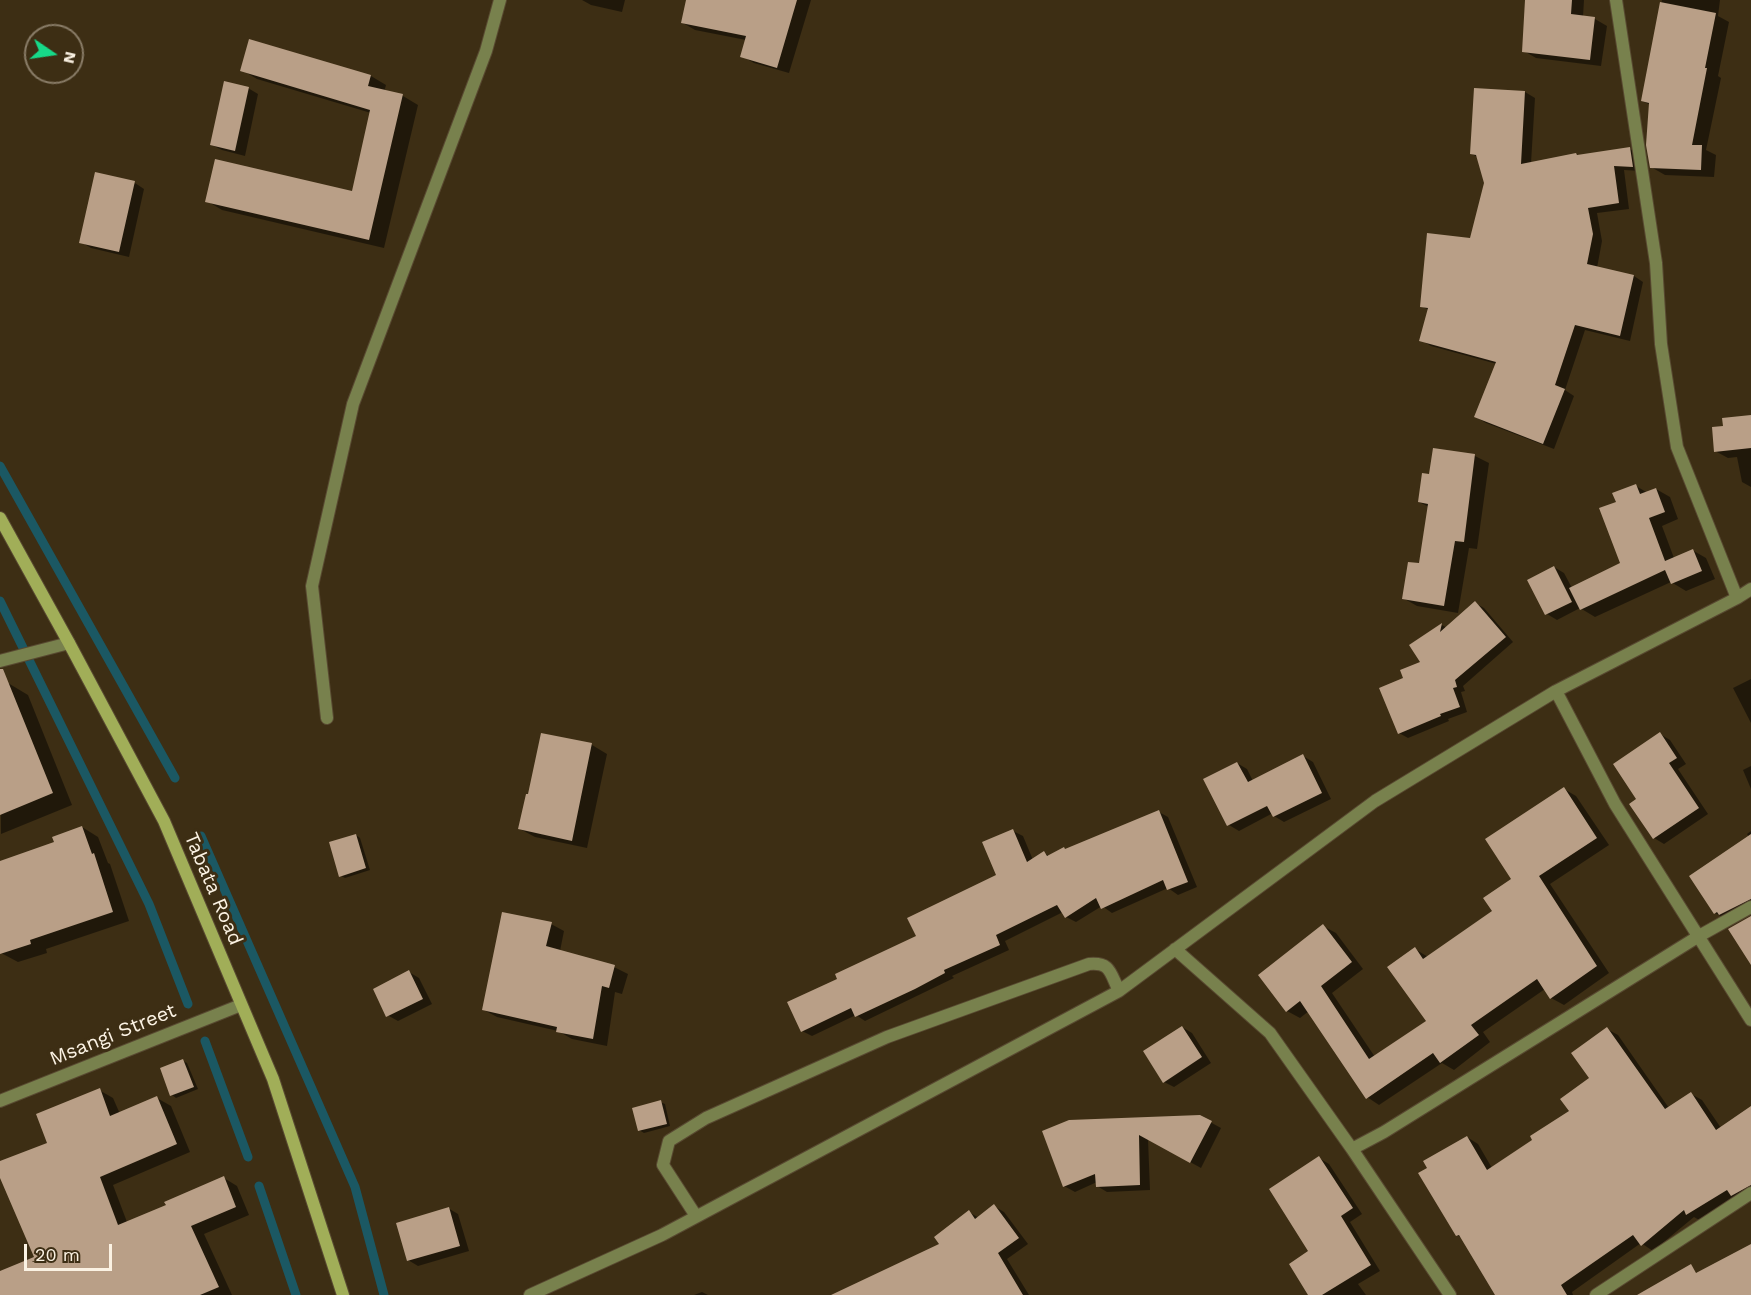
<!DOCTYPE html>
<html>
<head>
<meta charset="utf-8">
<style>
  body { margin:0 }
  #map { position:relative; width:1751px; height:1295px; overflow:hidden; background:#3d2e14; font-family:"Work Sans",sans-serif }
  canvas { display:block }
  .north { position:absolute; left:24px; top:24px; width:60px; height:60px; box-sizing:border-box; background:#3d2e14; border:2px solid #897c67; border-radius:50%; rotate:103deg; font-size:16px; font-weight:700; line-height:24px; text-align:center; color:#fbf2e3 }
  .north::after { content:''; display:block; margin:auto; width:21px; height:27px; background:#17d989; clip-path:polygon(50% 0,100% 100%,50% 72%,0 100%) }
  .scale { position:absolute; left:24px; top:1244px; width:88px; height:27px; box-sizing:border-box; border:3px solid #fbf2e3; border-top:0; padding-left:8px; font-size:18px; line-height:21px; white-space:nowrap; color:#fbf2e3; -webkit-text-stroke:4px #3d2e14; paint-order:stroke }
</style>
</head>
<body>
<div id="map">
<canvas width="1751" height="1295"></canvas>
<div class="north">N</div>
<div class="scale">20 m</div>
</div>
<script>
const g = document.querySelector('canvas').getContext('2d');
g.lineJoin = 'round';
function fillPath(path, color) { g.fillStyle = color; g.fill(path, 'evenodd'); }
function trace(path, color, width, dash) { g.strokeStyle = color; g.lineWidth = width; g.lineCap = dash ? 'butt' : 'round'; g.setLineDash(dash || []); g.stroke(path); }
function drawText(font, color, halo, rows, align = 'center') {
  g.font = font + ' "Work Sans",sans-serif'; g.lineWidth = 6; g.setLineDash([]); g.textBaseline = 'middle'; g.strokeStyle = halo; g.fillStyle = color; for (const [text, x, y, turn = 0] of rows) {
    g.save(); g.translate(x, y); g.rotate((+turn || 0) * Math.PI / 180); g.textAlign = isNaN(turn) ? turn : align; if (halo) g.strokeText(text, 0, 0); g.fillText(text, 0, 0); g.restore();
  }
}
fillPath(new Path2D(`
  M582,0h43l-3,12 -31,-7z
  M688,0h123l-22,73 -35,-10 -12,-7 4,-16 -51,-10 -12,-7z
  M1527,0h57l-1,17 12,2 12,7 -6,40 -65,-8 -12,-7z
  M1662,0h58l-2,16 11,6 -11,54 3,2 -15,72 10,5 -2,22 -49,-2 -14,-8v-62l-9,-4z
  M250,41l121,35 15,9 -2,7 19,4 15,9 -34,143 -162,-38 -15,-9 146,-9 18,-79 -114,-34 -15,-9z
  M248,88l10,6 -13,62 -23,-6 -10,-5z
  M1475,90l50,2 10,6 -4,65 45,-9 4,2 50,-7 10,6 2,16 -18,-1 5,39 -32,4 5,28 -5,27 37,8 9,6 -13,59 -45,-11 -20,60 9,6 -20,53 -68,-26 -10,-6 21,-53 -66,-18 -10,-6 8,-30 -8,-4 50,-67 14,-56 -6,-25 -7,-4z
  M135,183l9,6 -15,68 -38,-9 -10,-6z
  M1751,416v71l-9,-5 -5,-25 -9,1 -13,-7 10,-24z
  M1434,450l41,6 14,7 -12,86 -8,-1 -11,65 -41,-7 -14,-8 18,-33 8,-58 -10,-5 11,-27z
  M1636,486l12,7 8,-4 14,8 8,22 -16,7 12,32 18,-8 14,8 9,21 -29,12 -15,-9 -76,35 -15,-9 -23,12 -10,-6 7,-47 10,6 8,15 50,-24 -5,-62z
  M1475,603l9,5 29,34 -50,44 2,5 -4,1 6,20 -19,7 1,2 -41,17 -9,-5 6,-55 17,-15 -11,-17 31,-21 5,3z
  M1751,679v44l-18,-35z
  M8,683l20,12 44,110 -71,29 -1,-147z
  M542,734l50,11 15,9 -20,94 -52,-11 -15,-8 9,-33z
  M1660,734l10,6 16,24 -8,5 30,45 -44,30 -10,-6 -16,-39z
  M1303,756l10,6 18,37 -47,23 -10,-6 -1,-3 -34,18 -10,-6 8,-62 10,6 6,12z
  M1751,766v23l-8,-19z
  M1564,789l12,7 33,49 -59,39 59,89 -45,32 -13,-7 -6,-9 -62,43 7,10 -36,28 -12,-7 -63,42 -12,-8 -58,-86 -9,7 -13,-7 -27,-36 63,-49 13,7 27,36 -31,24 43,64 53,-36 -13,-72 13,8 66,-45z
  M1159,812l9,5 29,70 -19,8 -10,-7 -56,25 -10,-7 -26,16 -10,-5 -3,-5 -58,29 4,9 -57,26 2,2 -89,43 -9,-6 -44,21 -10,-5 37,-52 79,-42 80,-62 15,-44 10,5 10,24 11,-7 5,3 17,-6z
  M82,827l16,10 10,26 2,1 19,57 -83,28 1,4 -29,9 -17,-9 -1,-4v-87l56,-19z
  M1751,831v79l-25,9 -11,-6 34,-76 -2,-3z
  M356,835l4,3 10,32 -25,8 -4,-2z
  M551,924l13,7 -4,20 54,16 14,7 -6,20 -7,-2 -8,54 -35,-7 -14,-8 -61,-14 -13,-7z
  M409,972l10,6 13,26 -34,17 -11,-6z
  M1182,1027l10,6 19,30 -37,24 -10,-5z
  M1607,1029l11,6 51,73 22,-14 11,6 19,28 30,-20v89h-15l-37,23 -5,-3 -41,34 -12,-8 -69,49 1,3h-76l-35,-57 -5,-3 10,-98 11,7 14,24 42,-28 37,-29 20,-32z
  M183,1061l4,2 11,26 -22,9 -4,-3z
  M99,1090l14,8 7,16 37,-16 14,8 19,46 -77,33 14,37 41,-16 56,-28 13,8 12,29 -45,19 28,61h-232v-22l36,-15 -36,-83v-12l49,-19z
  M660,1102l5,2 5,22 -26,7 -5,-3z
  M1199,1116l22,12 -20,40 -53,-29 2,51 -43,2 -10,-6v-4l-22,10 -11,-6 5,-64z
  M1319,1158l10,6 33,50 -12,8 30,49 -22,13 8,11h-56l1,-43z
  M994,1206l10,6 24,32 -21,15 22,36h-166l78,-50 28,-33 10,6z
  M448,1208l10,6 11,37 -51,15 -10,-6z
  M702,1292l6,3h-14z`), '#0007');
trace(new Path2D(`
  M0,466l175,312
  M0,601l149,303 39,100
  M201,836l154,351 29,108
  M205,1041l43,116
  M259,1186l37,109`), '#1b5863', 9);
fillPath(new Path2D(`
  M686,0h111l-20,68 -37,-11 6,-21 -65,-13z
  M1525,0h47l-1,14 24,3 -5,43 -68,-8z
  M1660,2l56,11 -11,55h2l-15,77h10l-1,25 -51,-2 -4,-23 3,-42 -8,-2z
  M249,39l122,36 -3,11 35,8 -34,146 -164,-38 10,-43 137,32 18,-81 -130,-39z
  M224,81l25,6 -14,64 -25,-6z
  M1474,88l51,3 -4,73 55,-11 1,2 53,-8 3,20 -19,-1 5,37 -31,5 5,26 -6,30 47,11 -14,61 -45,-11 -20,60 10,4 -22,55 -69,-27 22,-55 -77,-21 9,-33 -8,-1 7,-74 43,5 14,-55 -8,-28 -6,-1z
  M95,172l40,9 -16,71 -40,-9z
  M1751,415v33l-37,4 -2,-25 11,-1 -1,-8z
  M1433,448l42,6 -11,88 -9,-1 -11,65 -42,-7 6,-37 11,1 9,-59 -10,-2 4,-29 7,1z
  M1636,484l4,10 16,-6 9,24 -16,6 16,43 28,-12 9,22 -31,13 -6,-14 -85,40 -11,-22 51,-25 -21,-55 17,-6 -4,-9z
  M1554,566l18,36 -27,13 -18,-35z
  M1475,601l31,36 -51,43 2,7 -4,1 7,19 -20,7 1,2 -43,18 -19,-46 24,-10 -3,-8 20,-8 -11,-17 33,-22 -2,9z
  M0,669h3l50,124 -53,22z
  M1660,732l17,26 -8,5 30,45 -46,31 -24,-35 7,-5 -23,-35z
  M541,733l51,10 -20,98 -54,-12 8,-35h2z
  M1303,754l19,39 -49,24 -6,-11 -40,20 -24,-47 34,-17 11,20z
  M1564,787l33,51 -58,38 58,90 -47,33 -13,-20 -66,46 8,10 -39,28 -7,-10 -67,46 -66,-98 -14,11 -28,-37 65,-51 29,38 -31,24 48,73 57,-38 -39,-54 28,-20 8,12 69,-48 -9,-13 28,-19 -26,-40z
  M1159,810l29,72 -21,8 -4,-10 -62,29 -5,-11 -31,20 -8,-13 -61,30 4,10 -56,25 1,3 -30,16 -60,28 -4,-9 -50,24 -14,-30 50,-23 -2,-5 81,-38 -9,-18 89,-43 -14,-33 31,-13 14,33 17,-11 3,5 17,-9 1,2z
  M82,826l10,28 2,-1 19,59 -83,28 1,4 -31,10v-93l54,-19 -2,-5z
  M356,834l10,34 -27,9 -10,-35z
  M1751,834v65l-32,16 -2,-3 -3,2 -25,-38z
  M502,912l50,10 -6,24 69,19 -6,23 -7,-2 -9,53 -37,-7 1,-5 -75,-17z
  M1751,916v49l-23,-36z
  M409,970l14,29 -37,18 -13,-28z
  M1182,1026l20,31 -39,26 -20,-32z
  M1607,1027l58,82 26,-17 25,38 35,-24v79l-20,11 -4,-6 -41,25 -2,-5 -43,36 -8,-11 -72,50 6,10h-72l-36,-60 -3,1 -38,-63 9,-5 -4,-7 44,-25 20,34 45,-30 -2,-4 39,-25 -9,-12 29,-21 -18,-25z
  M183,1059l11,28 -24,9 -10,-28z
  M100,1088l10,28 47,-20 20,48 -77,33 18,48 48,-20 -2,-3 60,-26 12,31 -45,19 28,61 -19,8h-200v-24l34,-14 -34,-79v-17l47,-18 -11,-29z
  M661,1100l6,24 -29,7 -6,-23z
  M1200,1115l12,6 -22,42 -51,-28 1,50 -44,2 -1,-13 -32,13 -21,-56 27,-11z
  M1319,1156l34,52 -12,8 30,49 -49,30h-14l-19,-31 19,-13 -39,-62z
  M994,1204l25,34 -21,15 25,42h-192l108,-51 -5,-7 35,-27 6,9z
  M449,1207l11,39 -53,15 -11,-38z
  M1751,1244v51h-114l54,-31 5,9z`), '#b99f87');
const minor = new Path2D(`
  M1616,0l40,263 5,81 16,103 60,151
  M0,661l69,-18
  M1556,691l59,113 136,216
  M327,718l-15,-132 41,-182 133,-353 14,-51
  M1175,949l95,84 82,116 98,146
  M0,1101l241,-96
  M1352,1149l32,-17 315,-196 52,-29
  M696,1216l-33,-51 6,-24 37,-23 181,-81 202,-73c22,-2 21,9 30,27
  M530,1295l132,-60 457,-244 256,-190 181,-110 181,-93 14,-9
  M1596,1295l155,-102`);
const secondary = new Path2D(`
  M0,518l69,125 95,178 109,258 70,216`);
trace(minor, '#584931', 14);
trace(secondary, '#584931', 14);
trace(minor, '#78814d', 12);
trace(secondary, '#a1ae58', 12);
drawText('20px', '#fbf2e3', '#3d2e14', [
  ["Tabata Road",213,889,67],
  ["Msangi Street",113,1035,-22]
]);
</script>
</body>
</html>
